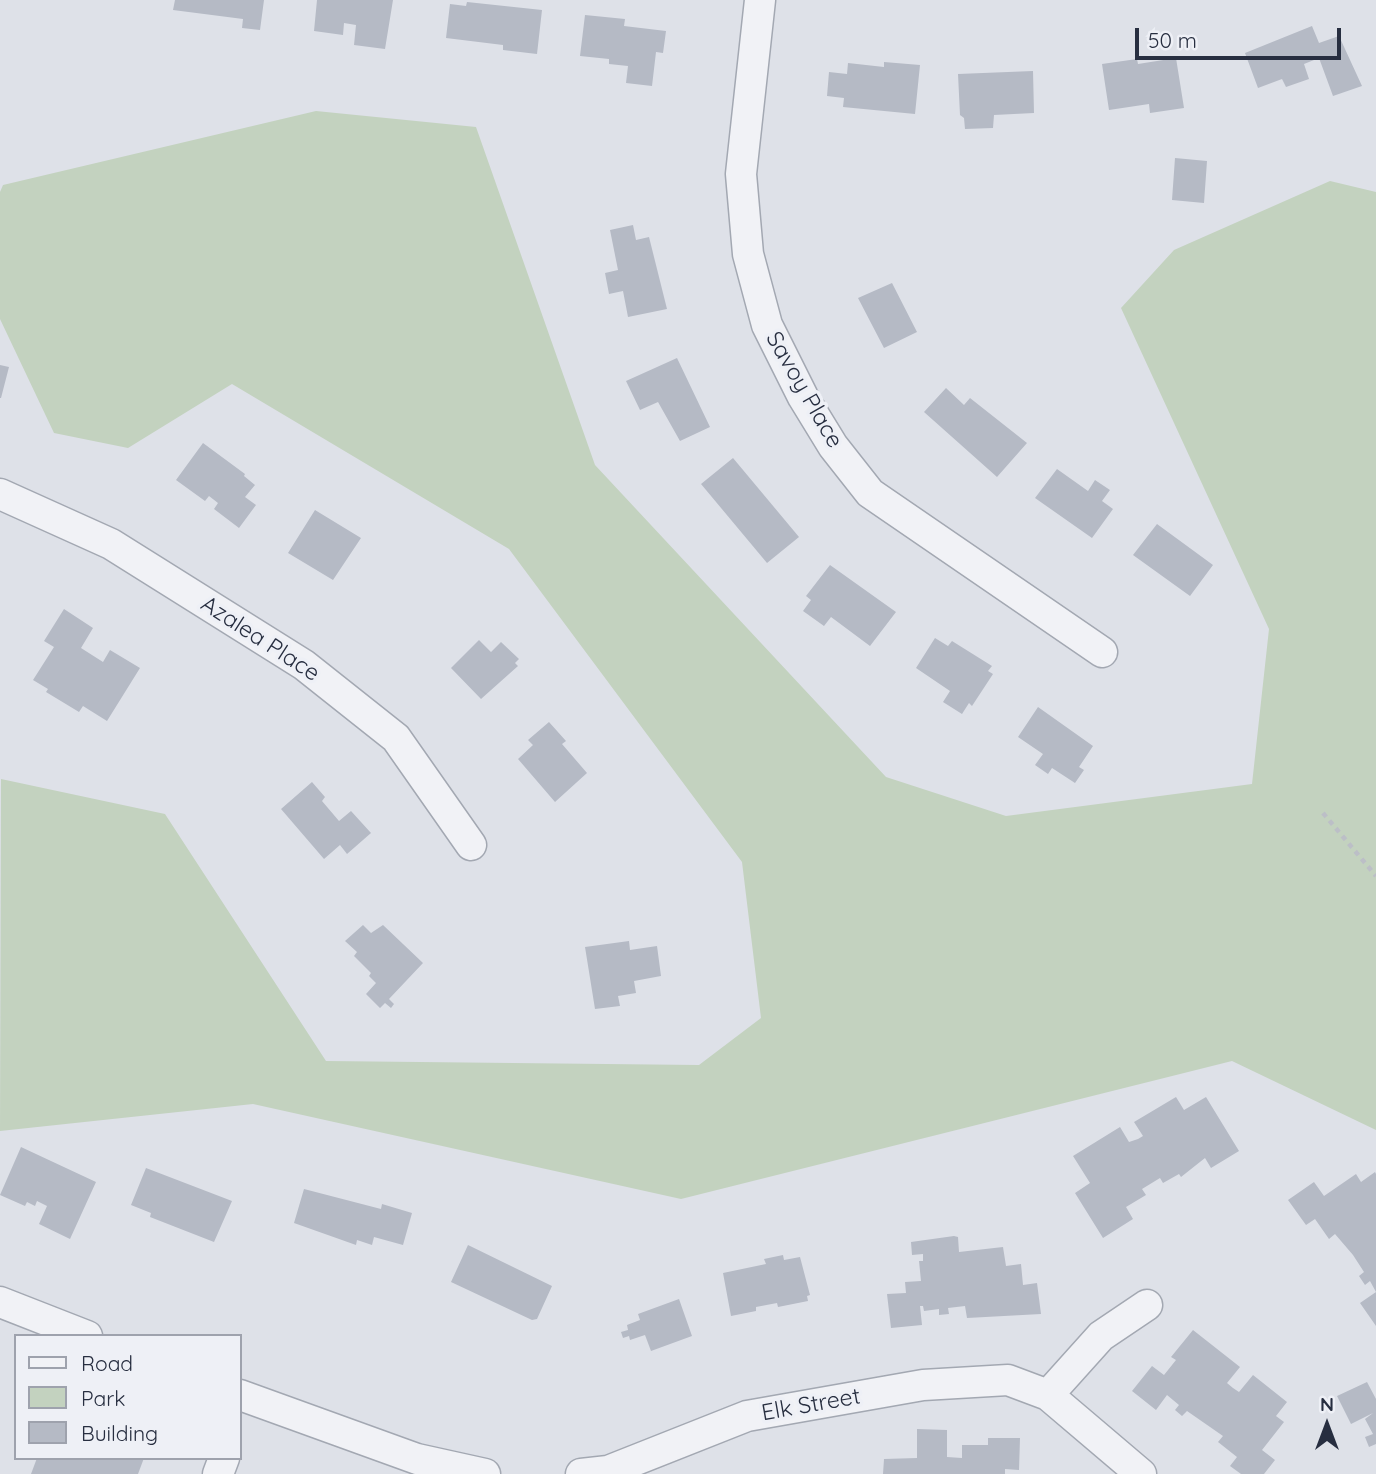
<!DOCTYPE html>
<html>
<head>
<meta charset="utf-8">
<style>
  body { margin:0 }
  #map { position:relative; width:1376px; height:1474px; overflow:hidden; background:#dee1e8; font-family:Quicksand,sans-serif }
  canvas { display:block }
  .legend { position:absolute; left:14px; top:1334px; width:228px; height:126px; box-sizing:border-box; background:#eef0f6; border:2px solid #9ea2ad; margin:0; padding:9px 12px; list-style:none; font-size:21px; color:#272e40 }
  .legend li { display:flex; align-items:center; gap:14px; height:35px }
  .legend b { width:35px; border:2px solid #9ea2ad }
  .north { position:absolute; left:1292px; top:1390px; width:70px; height:70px; -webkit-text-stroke:5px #eef0f6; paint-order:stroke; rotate:0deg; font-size:19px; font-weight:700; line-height:28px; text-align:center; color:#272e40 }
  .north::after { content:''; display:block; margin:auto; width:24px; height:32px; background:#272e40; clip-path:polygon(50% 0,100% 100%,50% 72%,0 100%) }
  .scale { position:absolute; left:1135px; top:28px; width:206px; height:32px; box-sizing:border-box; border:4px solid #272e40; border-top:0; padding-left:9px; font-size:21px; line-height:24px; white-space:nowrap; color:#272e40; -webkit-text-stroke:5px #eef0f6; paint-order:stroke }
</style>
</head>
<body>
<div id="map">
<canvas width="1376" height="1474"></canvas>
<ul class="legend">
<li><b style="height:9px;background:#f1f2f6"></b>Road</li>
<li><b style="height:19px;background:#c3d2bf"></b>Park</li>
<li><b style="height:19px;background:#b5bac5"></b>Building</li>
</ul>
<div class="north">N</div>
<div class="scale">50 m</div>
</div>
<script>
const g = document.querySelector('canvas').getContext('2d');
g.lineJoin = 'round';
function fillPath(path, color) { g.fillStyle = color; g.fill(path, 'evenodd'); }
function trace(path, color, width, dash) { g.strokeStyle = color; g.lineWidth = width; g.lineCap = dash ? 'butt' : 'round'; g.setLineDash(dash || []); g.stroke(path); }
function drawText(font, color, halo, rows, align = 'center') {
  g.font = font + ' Quicksand,sans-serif'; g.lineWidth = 7; g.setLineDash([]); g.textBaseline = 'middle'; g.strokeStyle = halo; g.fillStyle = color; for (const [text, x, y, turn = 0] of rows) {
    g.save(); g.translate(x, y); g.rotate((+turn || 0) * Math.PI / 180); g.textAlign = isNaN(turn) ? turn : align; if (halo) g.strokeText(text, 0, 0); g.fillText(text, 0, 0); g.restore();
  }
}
fillPath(new Path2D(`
  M316,111l160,16 119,338 291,312 120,39 246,-32 17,-155 -148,-321 53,-58 156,-69 46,11v938l-144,-69 -551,138 -428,-95 -253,27 1,-352 164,35 161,247 373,4 62,-47 -19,-156 -233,-313 -277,-165 -104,64 -74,-15 -54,-114v-127l3,-7z`), '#c3d2bf');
fillPath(new Path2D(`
  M175,0h89l-4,30 -18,-2 1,-9 -70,-9z
  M317,0h76l-8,49 -31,-4 2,-20 -12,-2 -1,12 -29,-4z
  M467,2l75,8 -5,44 -34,-4v-5l-57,-7 4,-34 16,2z
  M585,15l40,4 -1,7 42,5 -3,22 -7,-1 -4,34 -26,-3 2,-17 -19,-2v-5l-29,-3z
  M1312,26l7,17 20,-7 23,50 -29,10 -14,-38 -15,6 5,15 -23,8 -4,-8 -24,9 -13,-35z
  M1176,58l8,50 -34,5 -1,-9 -40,6 -7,-46 35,-5 1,5z
  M884,62l36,3 -5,49 -72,-7 1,-9 -17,-2 2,-24 18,2 1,-11 36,4z
  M1033,71l1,42 -40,2 -1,13 -28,1 -1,-11 -4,-3 -2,-41z
  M1175,158l32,3 -3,42 -32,-3z
  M633,225l3,15 13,-3 18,72 -39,8 -5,-26 -14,3 -4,-21 13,-3 -8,-40z
  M892,283l25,49 -33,16 -26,-50z
  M677,358l33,69 -30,14 -22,-39 -18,8 -14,-29z
  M0,365l9,2 -8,31h-1z
  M946,388l18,17 6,-7 57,45 -30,34 -73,-65z
  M203,443l42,31 -1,2 11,9 -10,12 11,8 -17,23 -25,-19 4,-6 -9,-7 -4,5 -29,-21z
  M733,458l66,79 -32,26 -66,-79z
  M1057,469l31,22 7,-11 15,10 -8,11 11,8 -21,29 -57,-40z
  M315,510l46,28 -28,42 -45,-27z
  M1157,524l56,41 -23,31 -57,-41z
  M830,565l66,47 -26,34 -39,-29 -7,9 -21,-15 8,-11 -5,-4z
  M64,609l29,19 -12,20 22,14 7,-12 30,18 -33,53 -24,-15 -4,6 -33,-20 2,-3 -15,-9 21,-33 -10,-6z
  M935,638l13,8 4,-5 40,25 -4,5 5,3 -21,32 -3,-3 -7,11 -19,-12 7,-11 -34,-23z
  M479,640l12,12 10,-10 18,17 -4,4 3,3 -37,33 -30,-31z
  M1038,707l55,39 -14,21 5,3 -9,13 -23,-15 -4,6 -13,-9 8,-11 -25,-17z
  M549,722l17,19 -4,3 25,29 -32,29 -37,-43 15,-14 -5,-5z
  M312,782l13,15 -3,4 17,20 12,-10 20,22 -24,21 -7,-9 -16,14 -43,-50z
  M363,925l8,8 12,-8 40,38 -34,36 5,5 -3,4 -6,-5 -5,5 -14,-14 10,-11 -7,-7 2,-3 -17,-17 3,-4 -12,-11z
  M629,941l1,9 27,-4 4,30 -27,5 2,12 -18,3 2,10 -25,3 -10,-62z
  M1176,1097l8,13 22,-13 33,54 -28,17 -6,-10 -24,19 -2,-3 -16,9 -3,-5 -18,11 4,6 -20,12 7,12 -30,19 -28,-45 15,-10 -17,-27 47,-29 9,15 9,-3 5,-3 -9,-14z
  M21,1147l75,35 -26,57 -31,-15 8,-18 -10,-5 -2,5 -8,-4 -2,4 -25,-11z
  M146,1168l86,33 -18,41 -64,-25 1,-4 -20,-8z
  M1375,1172l1,2v152l-16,-23 16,-11 -6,-11 -5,4 -6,-9 5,-4 -11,-17 -18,-21 -6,5 -14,-20 -9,6 -18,-25 26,-18 10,14 32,-22 5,8z
  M304,1189l77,20 1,-5 30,9 -9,32 -29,-8 -2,8 -15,-5 -1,5 -62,-22z
  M954,1236l4,1 1,15 44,-5 3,19 15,-2 2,21 14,-2 4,31 -74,4 -2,-12 -17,2 1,6 -10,1v-6l-15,2 -1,-5h-3l2,19 -31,3 -4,-34 19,-1 -1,-11 16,-1 -2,-20h4v-7l-11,1 -1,-13z
  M468,1245l84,41 -15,33 -5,1 -81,-38z
  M783,1255l1,5 16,-3 10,38 -3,1 1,5 -30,6 -1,-4 -21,4v4l-25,5 -8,-43 43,-9 -2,-5z
  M679,1299l13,37 -41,15 -6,-16 -15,5 -1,-4 -6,2 -2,-6 7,-2 -1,-5 13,-5 -2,-6z
  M1193,1330l47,37 -13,16 6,5 6,4 14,-17 34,27 -11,14 8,6 -22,28 13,10 -11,14h-23l-11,-8 7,-9 -19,-15 5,-6 -36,-25 -5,5 -7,-6 4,-5 -12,-10 -11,15 -24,-19 20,-25 12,9 12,-15 -5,-3z
  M1367,1382l9,17v45l-7,3 -4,-10 8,-3 -8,-15 8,-6 -22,11 -14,-28z
  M917,1429l30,1v27l15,1v-13h26v-7h32l-1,32 -14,-1v5h-122l1,-15 33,-1z
  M37,1458h107l-6,16h-107z`), '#b5bac5');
const minor = new Path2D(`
  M760,0l-19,174 7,80 19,71 36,72 30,49 37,47 232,159
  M0,494l111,50 193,121 92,73 75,107
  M0,1302l87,34
  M240,1395l177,64 68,15
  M1048,1395l53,-59 46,-31
  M218,1474l6,-16
  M581,1474l27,-3 139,-55 176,-31 85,-5 40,15 93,79`);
trace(minor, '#a3a8b2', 33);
trace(new Path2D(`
  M1323,813l53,63`), '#bcbfc7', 4.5, [5, 5]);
trace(minor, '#f1f2f6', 30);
drawText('23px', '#272e40', '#eef0f6', [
  ["Savoy Place",804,390,60],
  ["Azalea Place",260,639,33],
  ["Elk Street",811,1405,-10]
]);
</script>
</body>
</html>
